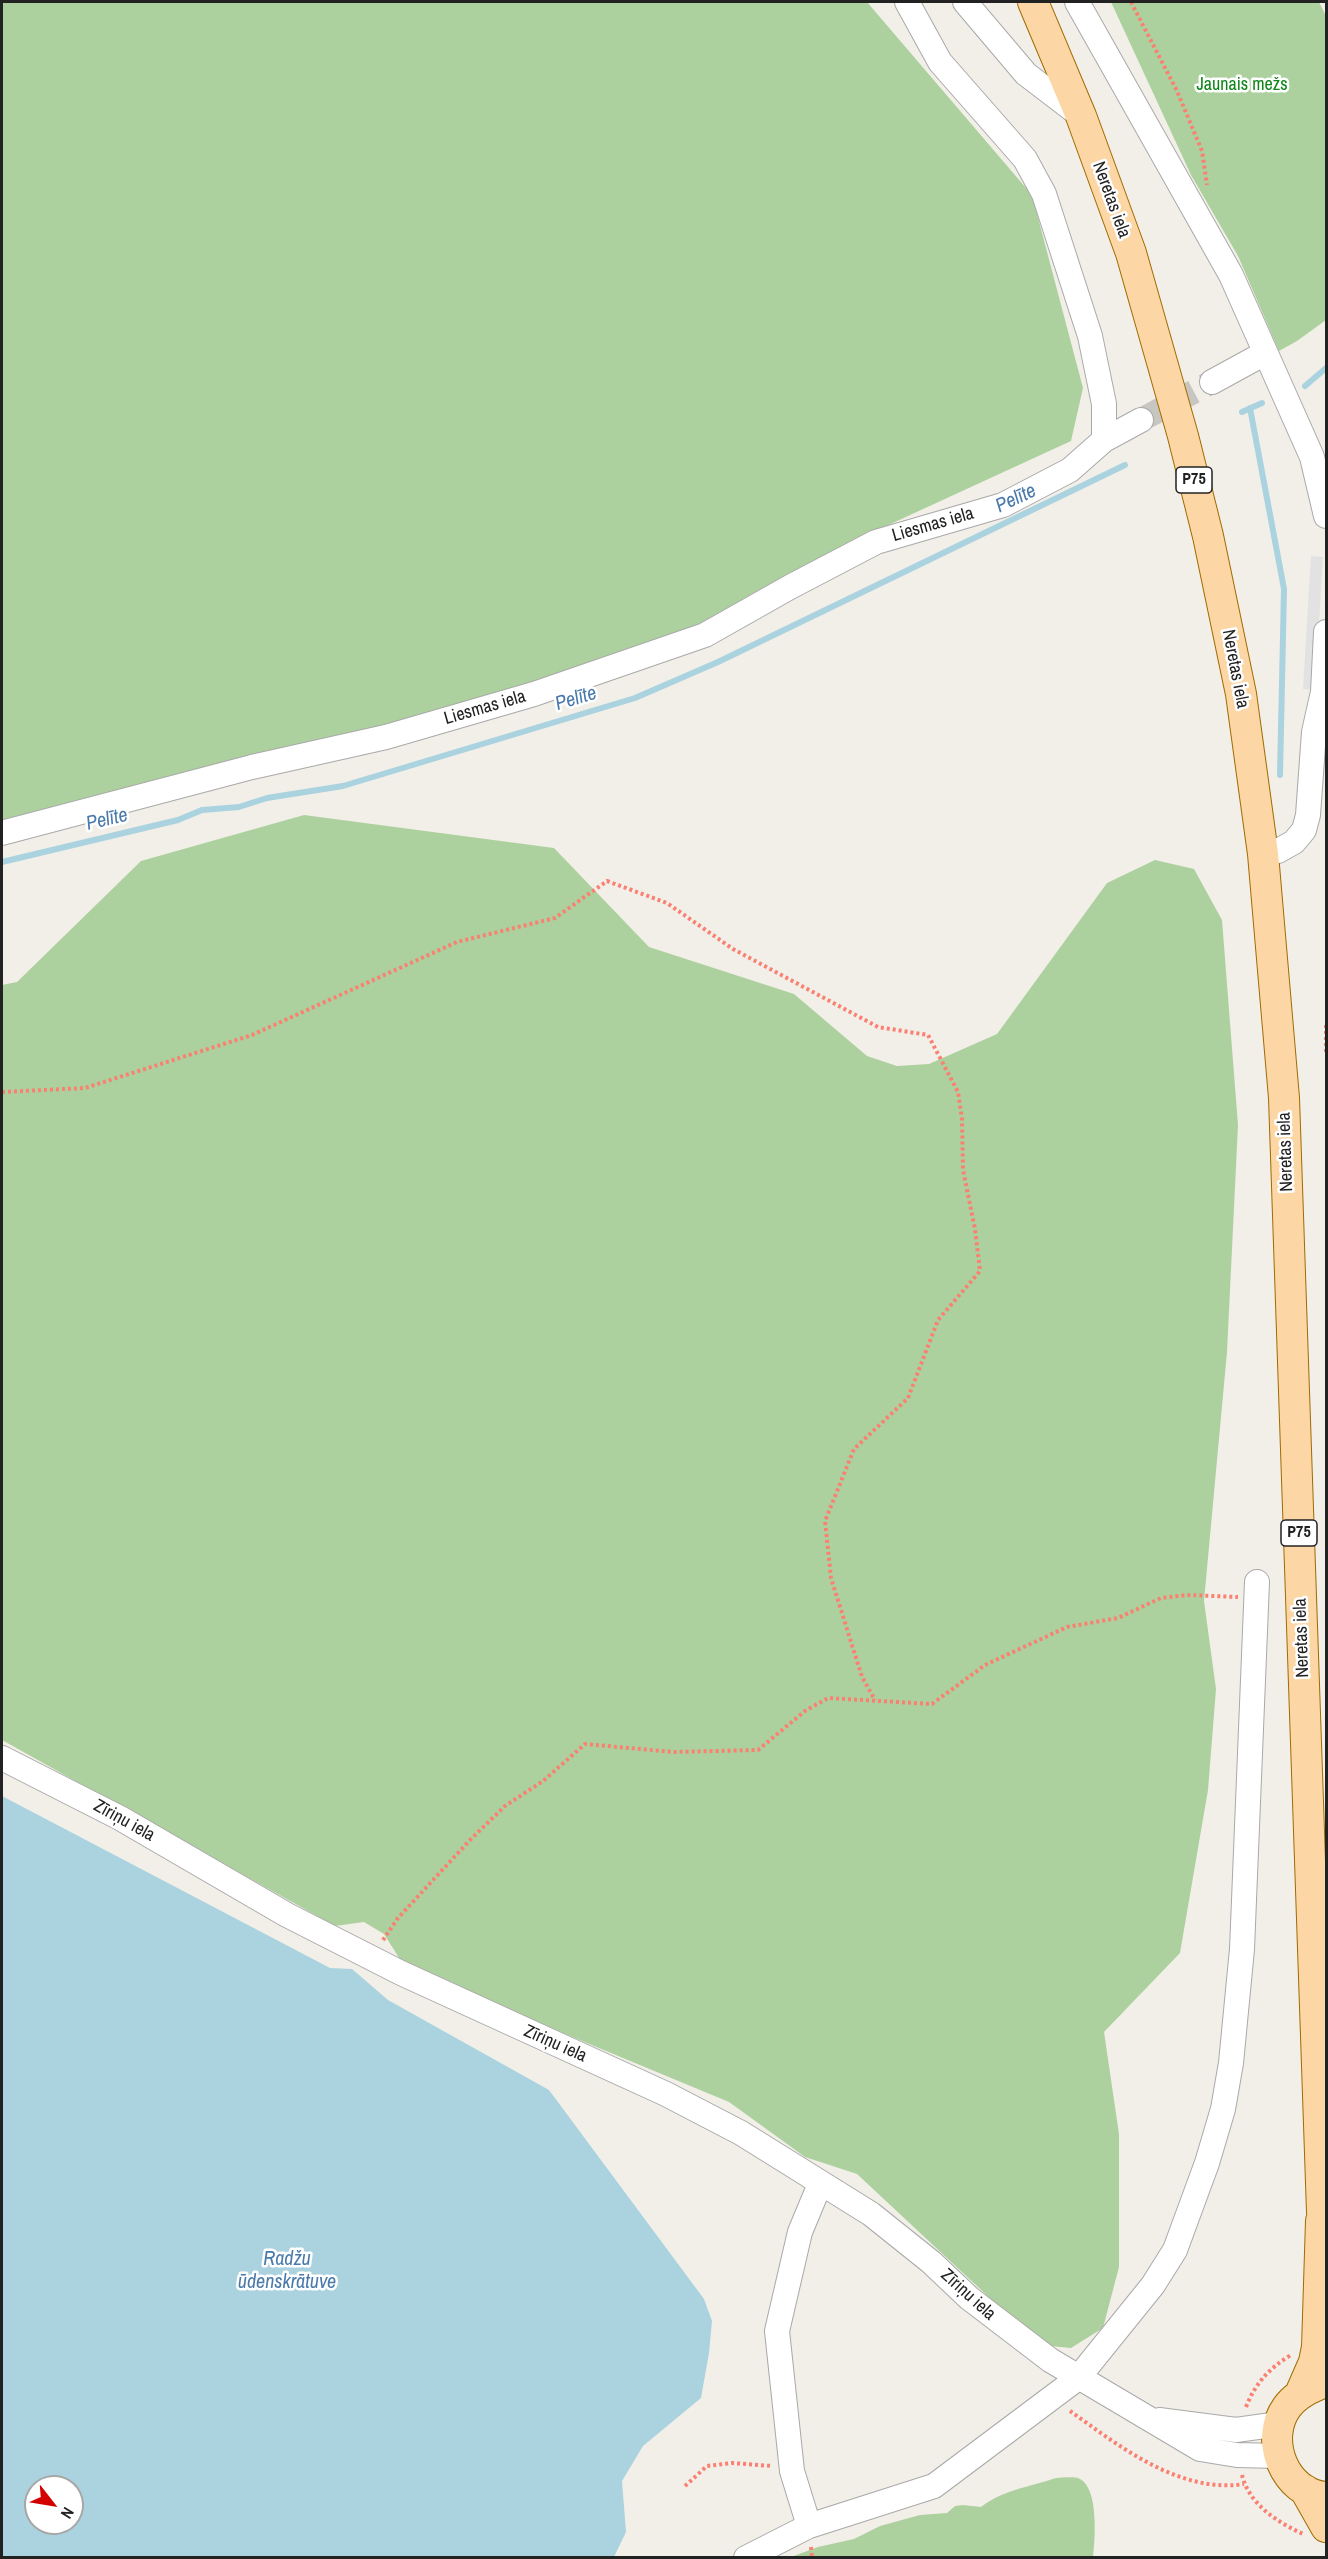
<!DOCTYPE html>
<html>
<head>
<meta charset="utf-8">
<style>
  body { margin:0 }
  #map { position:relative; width:1328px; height:2559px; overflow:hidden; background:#f2efe9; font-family:"Archivo Narrow",sans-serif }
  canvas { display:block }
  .frame { position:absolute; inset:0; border:3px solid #222; pointer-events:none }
  .north { position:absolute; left:24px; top:2475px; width:60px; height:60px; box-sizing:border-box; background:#fff; border:2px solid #a7a7a7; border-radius:50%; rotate:121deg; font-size:16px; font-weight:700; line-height:24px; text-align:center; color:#222 }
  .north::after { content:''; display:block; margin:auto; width:21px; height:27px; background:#d40000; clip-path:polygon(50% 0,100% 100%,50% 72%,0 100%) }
</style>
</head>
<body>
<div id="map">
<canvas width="1328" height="2559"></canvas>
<div class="frame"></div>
<div class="north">N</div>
</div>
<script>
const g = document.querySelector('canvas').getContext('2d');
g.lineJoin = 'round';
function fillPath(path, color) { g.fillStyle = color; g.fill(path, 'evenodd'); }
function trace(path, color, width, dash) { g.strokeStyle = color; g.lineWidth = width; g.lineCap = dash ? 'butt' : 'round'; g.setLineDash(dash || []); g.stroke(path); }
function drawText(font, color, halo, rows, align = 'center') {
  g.font = font + ' "Archivo Narrow",sans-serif'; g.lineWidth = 5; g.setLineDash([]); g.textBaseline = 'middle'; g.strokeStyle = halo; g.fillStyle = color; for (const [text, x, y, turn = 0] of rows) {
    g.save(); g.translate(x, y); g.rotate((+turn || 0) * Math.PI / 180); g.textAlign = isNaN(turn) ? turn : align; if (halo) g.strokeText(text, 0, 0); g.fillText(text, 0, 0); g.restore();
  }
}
fillPath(new Path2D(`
  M2,2h865l165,193 51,193 -12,53 -200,92 -171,93 -170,59 -147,42 -381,94z
  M1111,2h208l7,14v304l-29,21 -18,10 -41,-95 -47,-81z
  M304,815l250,33 95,99 145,47 73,62 30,10 32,-2 68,-30 110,-151 48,-23 39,9 28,51 16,205 -11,227 -23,249 12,88 -8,101 -28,163 -76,79 15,102v133l-16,61 -32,20 -31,-3 -183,-171 -52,-17 -76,-55 -171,-71 -157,-70 -17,-27 -20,-12 -29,4 -333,-186v-755l15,-3 124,-121z
  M1056,2478c7,0 18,-2 24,1 19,10 15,61 13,78h-302l27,-10 36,-8 26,-13 40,-11 27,-2 8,-7 8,-1 18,2c22,-17 48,-20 75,-29z`), '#add19e');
fillPath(new Path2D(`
  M1311,556l12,1 -8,133 -12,-1z`), '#e2e2e2');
fillPath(new Path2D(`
  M2,1796l328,172 22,1 36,31 161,90 155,209 8,22 -3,32 -8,45 -58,48 -21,35 4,51 -12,25h-612zM36,2487h36v36h-36z`), '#aad3df');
trace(new Path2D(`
  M1305,386l21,-18
  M1250,408l34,181 -4,186
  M1242,412l20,-9
  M2,862l176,-42 24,-10 37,-3 28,-9 76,-12 292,-88 83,-36 407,-197`), '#aad3df', 6);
trace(new Path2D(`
  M1141,420l71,-38`), '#c8c6c1', 24, [24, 12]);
const minor = new Path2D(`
  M907,2l33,60 85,97 19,35 46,142 14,68v36
  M965,2l61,72 55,42
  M1077,2l154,273 81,182 14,59
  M1212,382l53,-29
  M2,833l250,-66 134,-30 148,-43 171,-59 85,-48 86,-45 127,-37 67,-35 34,-30 37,-20
  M1263,854l15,-3 16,-9 10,-12 4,-15 6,-83 9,-40 3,-60
  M2,1758l118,60 167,97 114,58 265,121 75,39 130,81 60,48 38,36 81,62 150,89 37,6 42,1
  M1159,2420l77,10 43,-6
  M809,2526l-17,-55 -15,-140 23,-99 20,-48
  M746,2558l63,-32 125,-40 144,-108 75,-93 22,-35 32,-87 16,-54 8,-46 11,-114 15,-367`);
const major = new Path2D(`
  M1033,2l48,114 50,137 52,183 25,100 33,158 22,160 21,244 38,1114 4,29
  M1318,2385c-12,5 -23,11 -31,22 -24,33 -2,87 39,90
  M1300,2394l14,-32 3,-15 4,-126
  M1305,2490l21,37`);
trace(minor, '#a9a9a9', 26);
trace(major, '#a06b00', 32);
trace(new Path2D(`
  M1131,2l46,89 25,60 5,34
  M1326,1025v27
  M2,1092l83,-4 167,-53 205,-93 98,-24 52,-37 60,22 66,46 145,78 50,8 30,57 4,27 1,51 12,59 5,42 -42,49 -30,78 -54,51 -29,72 6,57 31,99 13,23
  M383,1940l15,-22 72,-78 35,-34 38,-25 42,-37 88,8 85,-2 47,-39 23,-13 104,6 53,-39 82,-38 51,-9 43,-20 26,-3 51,2
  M1246,2407c9,-23 23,-39 45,-52
  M1070,2411c49,35 110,83 174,73
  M1242,2475c7,29 35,47 61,59
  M685,2486l22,-20 25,-3 40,3
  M811,2547l1,11`), '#fa8072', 4, [3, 3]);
trace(minor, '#fff', 24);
trace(major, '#fcd6a4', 30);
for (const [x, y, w] of [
  [1194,480,36],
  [1299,1533,36]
]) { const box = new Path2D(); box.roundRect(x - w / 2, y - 13, w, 26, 4.5); g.fillStyle = '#fff'; g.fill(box); trace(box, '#222', 1.5); }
drawText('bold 16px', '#222', null, [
  ["P75",1194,480],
  ["P75",1299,1533]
]);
drawText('18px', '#0c8416', '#fff', [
  ["Jaunais mežs",1242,85]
]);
drawText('18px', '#222', '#fff', [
  ["Neretas iela",1111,200,70],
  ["Liesmas iela",933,525,-16],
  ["Neretas iela",1235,669,79],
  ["Liesmas iela",485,708,-16],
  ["Neretas iela",1286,1152,-92],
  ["Neretas iela",1302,1638,-92],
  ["Zīriņu iela",124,1821,29],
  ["Zīriņu iela",555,2044,24],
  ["Zīriņu iela",968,2295,42]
]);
drawText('italic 20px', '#4a7aab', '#fff', [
  ["Pelīte",1016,499,-25],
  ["Pelīte",576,699,-17],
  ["Pelīte",107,820,-13],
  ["Radžu",287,2260],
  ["ūdenskrātuve",287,2283]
]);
</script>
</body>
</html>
